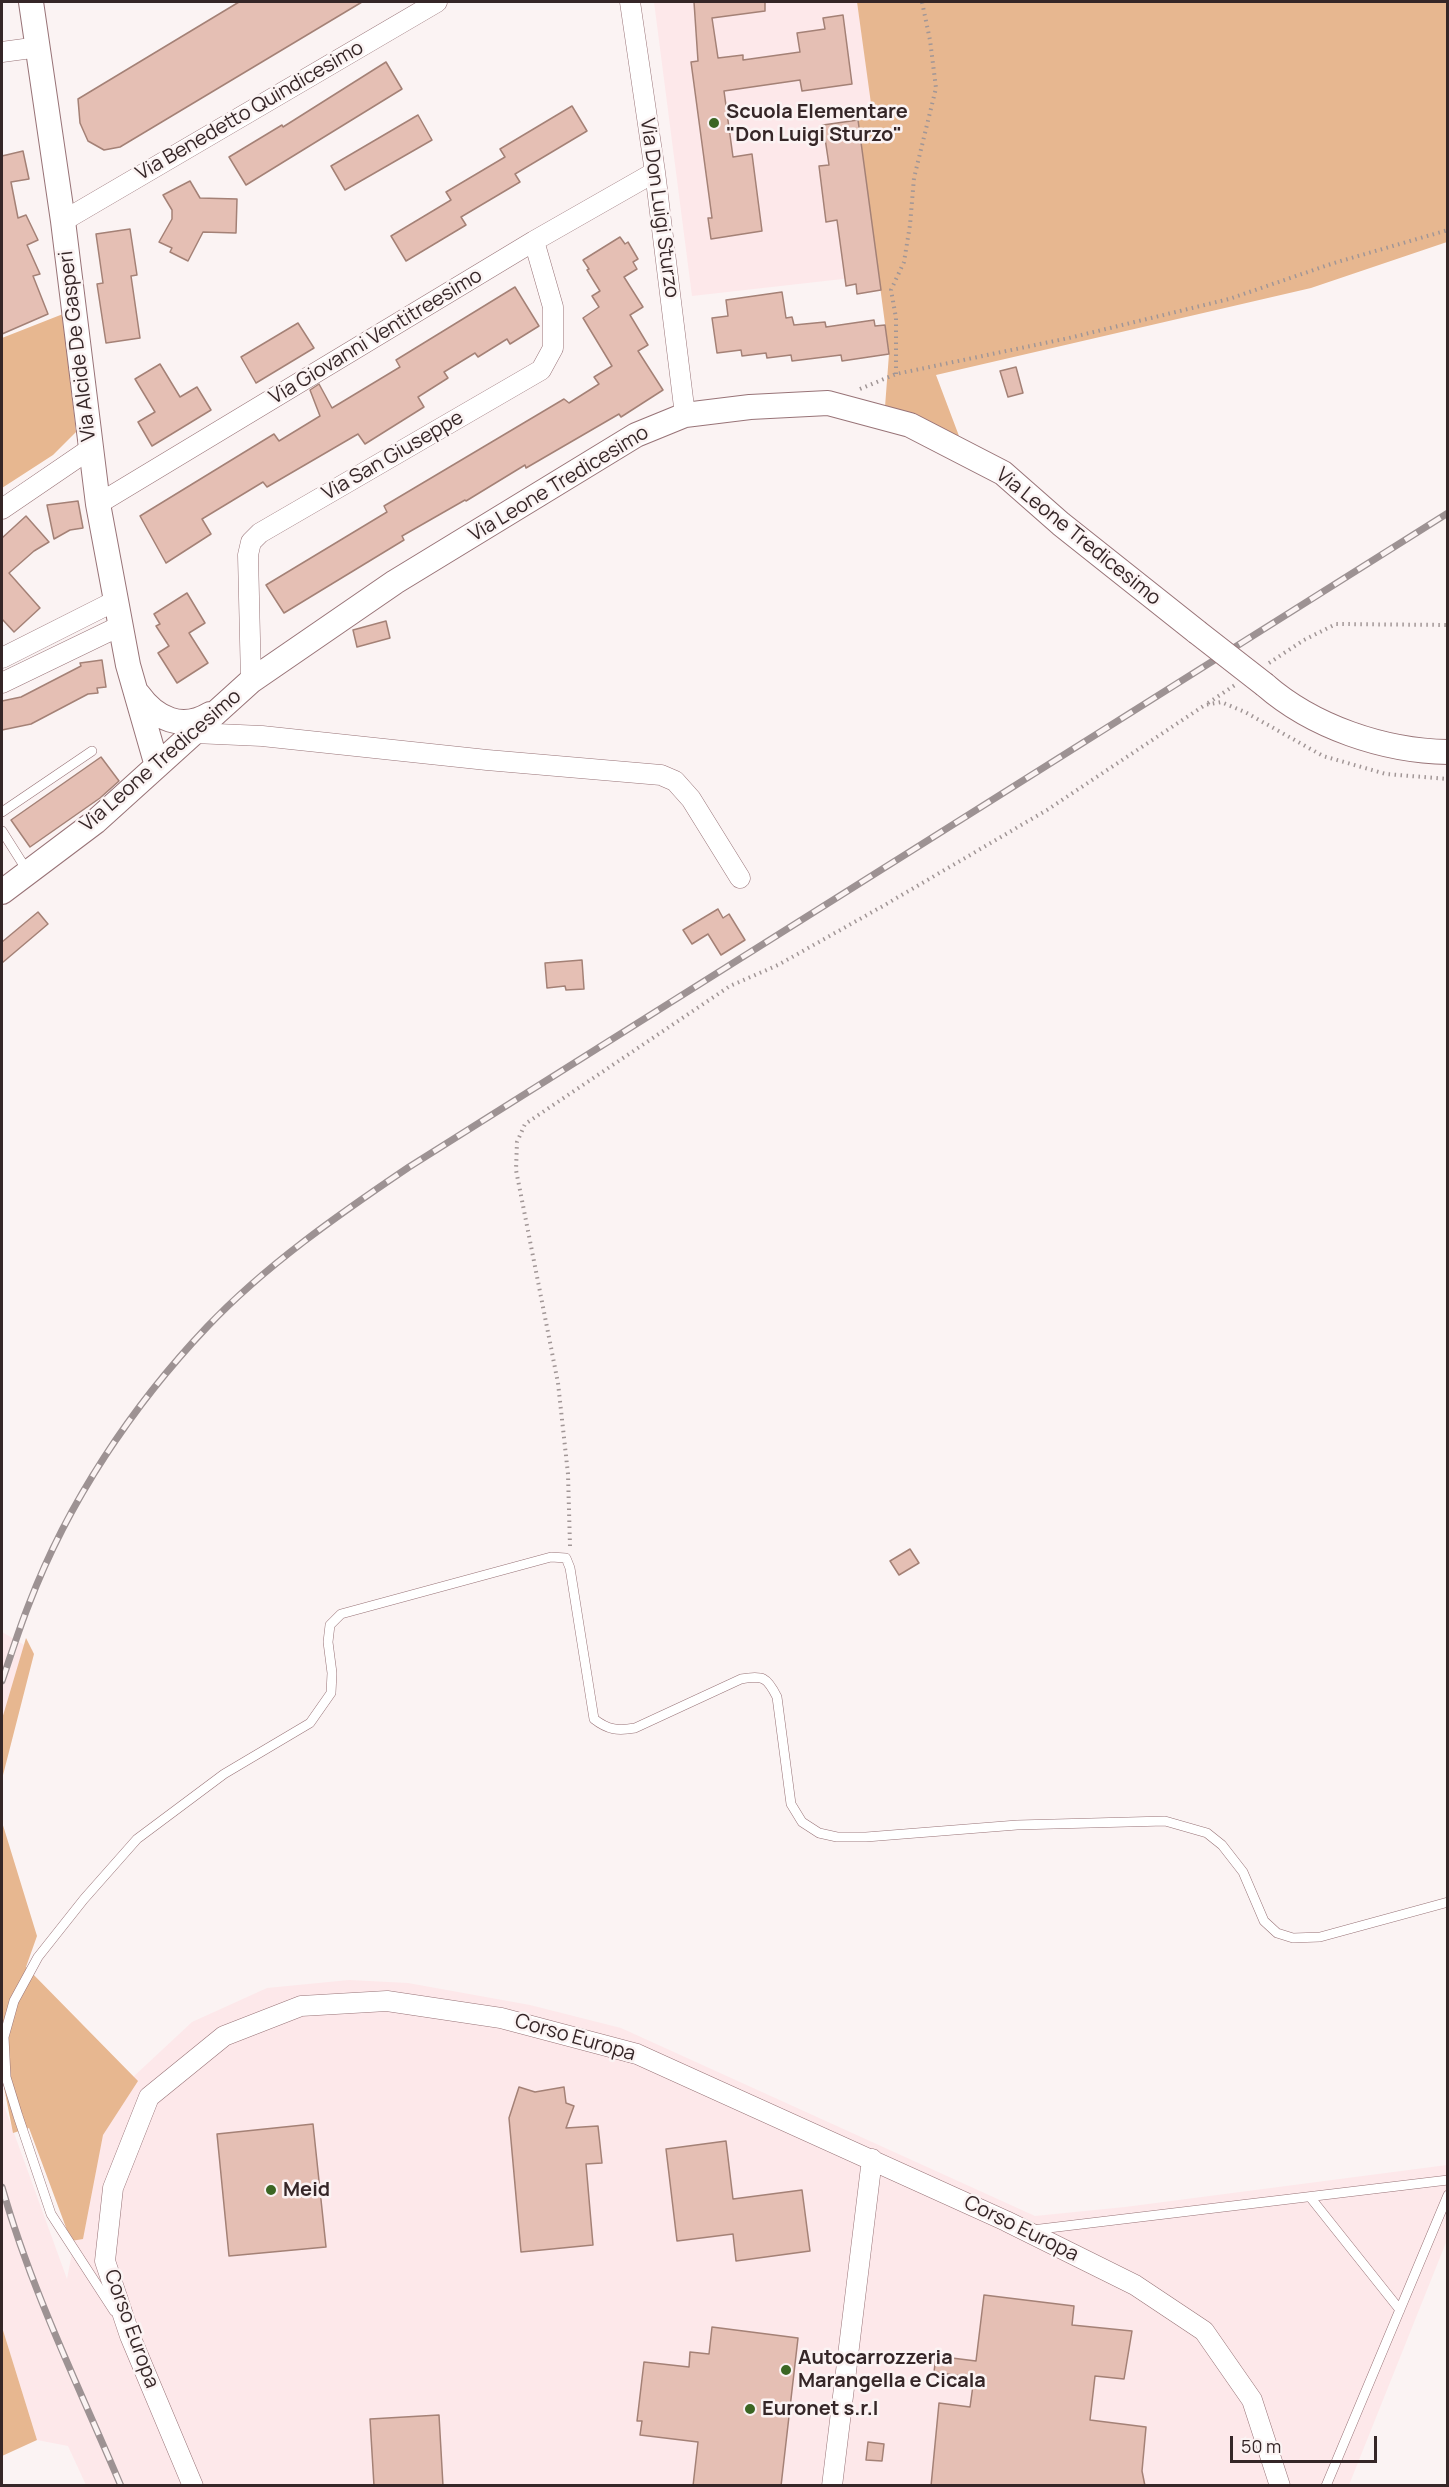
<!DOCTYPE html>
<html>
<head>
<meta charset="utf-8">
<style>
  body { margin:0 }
  #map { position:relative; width:1449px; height:2487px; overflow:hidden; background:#fbf3f3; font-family:Manrope,sans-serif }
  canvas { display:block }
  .frame { position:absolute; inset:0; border:3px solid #352627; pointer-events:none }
  .scale { position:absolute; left:1230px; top:2436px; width:147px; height:27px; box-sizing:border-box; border:3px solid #352627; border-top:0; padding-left:8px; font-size:18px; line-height:21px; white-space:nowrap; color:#352627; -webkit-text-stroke:4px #fbf3f3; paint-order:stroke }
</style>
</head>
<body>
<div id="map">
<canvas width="1449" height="2487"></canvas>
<div class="frame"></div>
<div class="scale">50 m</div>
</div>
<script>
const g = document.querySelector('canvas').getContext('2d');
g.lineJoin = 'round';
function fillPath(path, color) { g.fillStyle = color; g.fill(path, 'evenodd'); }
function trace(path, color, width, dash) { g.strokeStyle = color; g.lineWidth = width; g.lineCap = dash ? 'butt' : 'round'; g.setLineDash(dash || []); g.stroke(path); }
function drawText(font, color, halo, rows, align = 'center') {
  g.font = font + ' Manrope,sans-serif'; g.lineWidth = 5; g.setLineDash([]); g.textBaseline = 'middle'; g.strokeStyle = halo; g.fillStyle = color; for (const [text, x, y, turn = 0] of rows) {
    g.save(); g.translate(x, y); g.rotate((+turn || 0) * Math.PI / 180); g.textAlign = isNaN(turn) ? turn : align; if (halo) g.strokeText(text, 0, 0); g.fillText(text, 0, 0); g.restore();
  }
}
fillPath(new Path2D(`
  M654,2h203l17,116 -16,2 20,155 -186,21z
  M2,1632l31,18 -27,83 -4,21z
  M349,1980l59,3 122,22 91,23 414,188 90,-9 322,-42v75l-98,245h-1263l-18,-39 -31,-6 -35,-113v-227l65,179 25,-130 40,-71 60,-56 75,-34z`), '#fde8ea');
fillPath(new Path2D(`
  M857,2h590v240l-136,46 -375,87 23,61 -74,-29 4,-53 -31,-234 15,-2z
  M63,314l13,118 -23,23 -51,33v-150z
  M26,1638l8,16 -32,125v-60z
  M2,1822l35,114 -11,31 112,114 -35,54 -20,104 -12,2 -42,-113 -16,5 -11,-56z
  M2,2327l35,113 -35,16z`), '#e7b790');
const building = new Path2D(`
  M239,2h123l-242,145 -16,3 -16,-9 -8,-18 -2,-24z
  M694,2h71v9l-53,7 6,40 25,-3v5l57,-8 -3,-19 28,-4 -2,-11 20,-3 9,69 -50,7 -2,-11 -76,11 9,66 19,-3 10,77 -51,8 -3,-21h4l-21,-156 7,-1z
  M386,62l16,27 -156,96 -17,-28 53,-32 1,2z
  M572,106l15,25 -72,43 5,8 -59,35 5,8 -60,36 -15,-25 60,-36 -5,-8 59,-35 -5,-8z
  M418,115l14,25 -87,50 -14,-24z
  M858,120l23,170 -24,4 -1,-10 -10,2 -9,-66 -11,2 -7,-56 10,-1 -6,-40z
  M23,151l6,28 -18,3 7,36 8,-3 12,25 -11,5 13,29 -7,2 15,38 -46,20v-178z
  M190,181l10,17 37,1 -1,34 -33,-1 -15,29 -18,-9 2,-4 -13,-6 13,-23v-9l-9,-15z
  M130,229l7,46 -6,1 9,62 -34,5 -9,-59 6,-1 -7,-49z
  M620,237l5,7 3,-2 10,17 -5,3 4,7 -13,8 19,30 -13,8 18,30 -10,6 25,39 -42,27 -2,-3 -93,54 -1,-3 -59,36 -1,-1 -63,36 2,4 -120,73 -18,-28 121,-73 -3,-6 180,-107 5,4 30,-19 -5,-7 18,-11 -29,-48 16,-11 -7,-11 8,-5 -13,-21 2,-1 -6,-9z
  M515,287l24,39 -29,18 -3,-5 -29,18 -3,-4 -31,19 4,6 -30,19 6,10 -59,37 -7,-10 -91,53 -4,-5 -61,37 9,15 -45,29 -26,-47 134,-82 5,7 41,-25 -10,-26 9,-6 13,24 68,-41 -4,-7z
  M782,292l4,26 6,-1 2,8 31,-3 1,5 48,-7 1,6 10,-1 4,29 -47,7 -1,-6 -49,6 -1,-6 -24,3 -1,-5 -24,3 -1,-6 -24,3 -5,-35 16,-2 -2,-16z
  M298,323l16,25 -58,35 -15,-26z
  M160,364l20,33 17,-10 14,23 -59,36 -14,-24 17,-10 -20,-33z
  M1016,367l7,26 -15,4 -8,-26z
  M78,501l5,27 -13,2 -16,9 -7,-34z
  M26,516l23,26 -15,9 -25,22 31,35 -26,24 -12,-13v-81z
  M187,593l18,30 -16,10 19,30 -31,20 -19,-30 11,-7 -13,-20 4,-2 -6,-10z
  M386,621l4,17 -33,9 -4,-17z
  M102,660l4,27 -9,1 1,5 -10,1 -57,30 -29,6v-29l19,-4 60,-31 -1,-3z
  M101,757l18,24 -19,17 -70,49 -19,-27z
  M718,909l5,9 6,-4 16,26 -24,15 -13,-21 -16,10 -9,-14z
  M38,912l10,12 -46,39v-21z
  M582,960l2,29 -18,1 -1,-4 -18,2 -2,-25z
  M910,1549l9,14 -20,12 -9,-14z
  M519,2087l16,5 29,-5 2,16 8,3 -8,22 32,-2 4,37 -16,1 7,81 -72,7 -12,-134z
  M313,2124l13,123 -97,9 -12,-122z
  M726,2141l7,58 69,-9 8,61 -74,10 -3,-27 -56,7 -11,-92z
  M984,2295l90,11 -2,19 60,6 -8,48 -29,-3 -5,44 56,7 -4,44 3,15h-214l8,-83 31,4 4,-29 -40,-6 2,-16 40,5z
  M712,2327l86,11 -17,148h-88l5,-44 -58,-7 2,-14h-5l7,-59 45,5 1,-15 19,2z
  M439,2415l4,71h-69l-4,-67z
  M868,2442l16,2 -2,17 -16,-1z`);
fillPath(building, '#e5bfb4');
trace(building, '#a48176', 1.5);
const service = new Path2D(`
  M2,812l90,-61
  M2,831l26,41
  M1310,2197l90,113
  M1032,2230l416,-50
  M114,2311l-63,-97 -33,-98 -12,-39 -2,-40 10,-36 24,-44 46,-58 53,-60 87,-65 86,-51 21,-30 1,-20 -4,-31 2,-17 11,-11 210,-57 15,1 4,10 24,151c14,11 24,12 41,9l106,-49c22,-4 26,-2 36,18l14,107 11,18 17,11 18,4h29l151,-12 148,-4 42,12 15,12 21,27 21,49 13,12 16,5 27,-1 128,-35
  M1326,2486l122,-291`);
const minor = new Path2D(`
  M630,2l25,170 30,243
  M2,52l37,-5
  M63,221l374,-219
  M98,504l436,-263 121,-69
  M2,509l88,-60
  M2,658l113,-57
  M251,681l-3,-126 3,-13 9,-9 281,-163 12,-22v-41l-19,-66
  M2,683l118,-57
  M194,733l68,3 225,24 174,15 14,6 16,18 49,79
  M193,2486l-63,-150 -25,-75 8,-73 36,-91 75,-61 77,-30 86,-5 114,17 136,36 369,167 129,64 69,46 48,69 28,86
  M832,2486l40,-327`);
const tertiary = new Path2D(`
  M31,2l32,219 35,283 30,161 29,101
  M1265,685c48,42 119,66 183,67
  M138,694c18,25 44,37 72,20
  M2,892l93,-70 156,-141 144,-99 241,-147 49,-20 65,-8 78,-4 82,22 93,48 58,51 136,108`);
trace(service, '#987377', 10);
trace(minor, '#987377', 21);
trace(tertiary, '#987377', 26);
trace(new Path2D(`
  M896,374v-56l-5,-28 13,-28 6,-37 4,-47 22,-90 -6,-48 -8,-38
  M860,389l36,-15 173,-36 160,-39 105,-36 114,-33
  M1269,663l35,-23 32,-16 112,1
  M1208,703l27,-18
  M570,1546l-2,-72 -10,-91 -42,-213 1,-28 8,-18 205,-138 48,-21 105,-59 164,-96 158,-105 16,-3 24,10 78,44 63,18 62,5`), '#a19696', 4, [1.5, 4.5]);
trace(service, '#fff', 9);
trace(minor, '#fff', 20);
trace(tertiary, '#fff', 24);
const rail = new Path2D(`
  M2,1681c9,-26 17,-52 27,-77 39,-102 103,-198 178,-277 59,-62 131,-112 202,-160l1039,-654
  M2,2187c29,103 77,200 119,299`);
trace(rail, '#9d9293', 7);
trace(rail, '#fbf3f3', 4.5, [14]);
const tertiaryBridge = new Path2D(`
  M1197,632l68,53`);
trace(tertiaryBridge, '#987377', 26, []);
trace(tertiaryBridge, '#fff', 24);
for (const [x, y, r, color] of [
  [714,123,6,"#3b6623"],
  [271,2190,6,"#3b6623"],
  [786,2370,6,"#3b6623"],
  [750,2409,6,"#3b6623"]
]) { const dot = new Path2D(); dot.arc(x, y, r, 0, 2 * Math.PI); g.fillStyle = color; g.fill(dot); trace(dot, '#fbf3f3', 2); }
drawText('20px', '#352627', '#fbf3f3', [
  ["Via Benedetto Quindicesimo",250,111,-30],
  ["Via Don Luigi Sturzo",659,208,82],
  ["Via Giovanni Ventitreesimo",376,337,-31],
  ["Via Alcide De Gasperi",78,346,-97],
  ["Via San Giuseppe",393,456,-30],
  ["Via Leone Tredicesimo",559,484,-31],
  ["Via Leone Tredicesimo",1078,537,39],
  ["Via Leone Tredicesimo",161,761,-41],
  ["Corso Europa",575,2038,16],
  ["Corso Europa",1021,2229,26],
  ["Corso Europa",131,2329,70]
]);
drawText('bold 20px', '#352627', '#fbf3f3', [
  ["Scuola Elementare",726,112],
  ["\"Don Luigi Sturzo\"",726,135],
  ["Meid",283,2190],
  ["Autocarrozzeria",798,2358],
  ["Marangella e Cicala",798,2381],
  ["Euronet s.r.l",762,2409]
], 'left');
</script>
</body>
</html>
